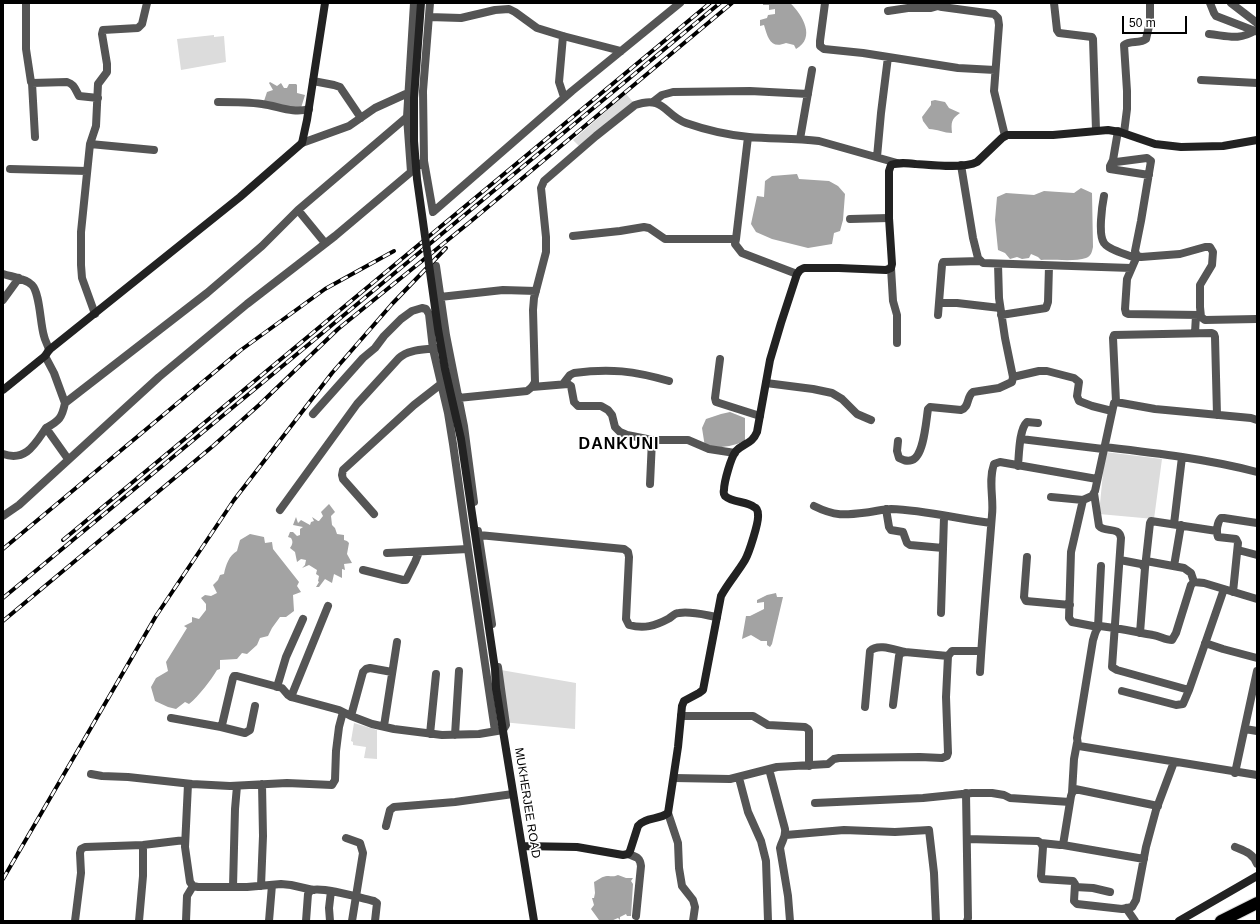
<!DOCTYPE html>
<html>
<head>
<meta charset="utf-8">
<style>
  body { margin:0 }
  #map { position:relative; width:1260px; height:924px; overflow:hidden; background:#fff; font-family:Arial,sans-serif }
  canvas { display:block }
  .frame { position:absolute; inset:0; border:4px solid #000; pointer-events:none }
  .scale { position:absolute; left:1122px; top:16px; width:65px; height:18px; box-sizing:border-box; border:2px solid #000; border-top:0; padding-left:5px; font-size:12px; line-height:14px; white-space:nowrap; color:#000; -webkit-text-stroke:3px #fff; paint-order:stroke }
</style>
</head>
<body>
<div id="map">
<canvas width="1260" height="924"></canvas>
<div class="frame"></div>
<div class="scale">50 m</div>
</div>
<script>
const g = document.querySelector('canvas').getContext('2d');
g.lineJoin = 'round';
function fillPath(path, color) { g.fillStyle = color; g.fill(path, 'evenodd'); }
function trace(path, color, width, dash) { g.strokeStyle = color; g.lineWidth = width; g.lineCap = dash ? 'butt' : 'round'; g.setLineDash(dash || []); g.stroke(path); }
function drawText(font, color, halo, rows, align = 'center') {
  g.font = font + ' Arial,sans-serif'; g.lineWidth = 3.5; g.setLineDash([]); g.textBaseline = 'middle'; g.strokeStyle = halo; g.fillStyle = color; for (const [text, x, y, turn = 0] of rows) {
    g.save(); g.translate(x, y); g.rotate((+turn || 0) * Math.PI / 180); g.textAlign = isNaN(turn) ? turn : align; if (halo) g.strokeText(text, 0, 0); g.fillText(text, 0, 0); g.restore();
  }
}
fillPath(new Path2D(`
  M214,35v2l10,-1 2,26 -45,8 -4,-31z
  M626,94l8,9 -54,44 -7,-7z
  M1105,452l57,7 -8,60 -55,-5z
  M495,669l81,14 -1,46 -73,-7z
  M354,723l23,7v29l-13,-1 2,-11 -13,-2v-3l-2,-1z`), '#dcdcdc');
fillPath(new Path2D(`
  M763,3h27c13,12 26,35 6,46l-2,-4 -8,-2c-15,6 -18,-4 -22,-18l-4,1v-6l7,-2 1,-3 7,-1v-5l-6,1v-5h-6z
  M270,82l7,4 4,-3 3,5h3l2,-4h7l1,1v8l8,2 -4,13 -3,2 -34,-9 3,-9 6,-2 -4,-7z
  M935,100l10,2 4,6 11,5c-9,6 -9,10 -8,20 -8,0 -15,-4 -23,-4l-6,-8 -1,-4 9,-12v-4z
  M797,174l2,5 30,2 9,5 7,8 -2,26 -3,11 -6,2 -2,11 -24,4 -36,-9 -16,-7 -5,-8 6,-28 7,1 1,-16 7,-5z
  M1081,188l11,5 1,54c-1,5 -2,9 -7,11 -11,4 -33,1 -45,2l-3,-3 -7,-3 -2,4 -7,1 -5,-2 -7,2 -5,-6 -7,-3 -3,-30 2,-23 9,-4 28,2 10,-4 30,2z
  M730,412l15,6v23c-14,6 -26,7 -40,6l-3,-19 4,-9 15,-5z
  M329,504l6,8 -4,4 1,9 3,3 2,6 7,1v5l3,1 2,2 -2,11 5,9 -8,1 1,6 -3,-1v9l-8,-4 -2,9 -7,-4 -6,8h-3l3,-5 -1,-1 1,-5 -3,-2 1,-4 -8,-5 -7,3 3,-3 1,-5 -5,-1 -4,3 -2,-10 -5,-4c3,-4 3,-7 1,-10l-3,-1 2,-5h3l4,4 3,-1v-6l3,-2 -10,-2 3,-8 2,6 3,-3 9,5 1,-3 3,-1 -2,-4 6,4h1l4,-5 -2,-4z
  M250,534l14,3 1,6 7,-1 1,7 26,33 -2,4 4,6 -8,3 1,16 -8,6h-6l-8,11 -4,8 -8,2 -3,7 -10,9 -5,-1 -5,6 -17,1v9l-3,1c-6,10 -18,26 -28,34l-4,-2 -9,7 -8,-2 -13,-6 -4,-14 5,-9 12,-7 -2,-9 21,-34 -3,-2 8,-4v-5l7,2 7,-9v-6l-5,-6 4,-3 6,1 6,-3 -4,-8 5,-5 2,-5 4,-1c2,-10 5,-18 13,-23l3,-11z
  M776,593l1,4h6l-11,47 -2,3 -3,-2v-4h-6l-10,-6 -9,4 4,-23h4l14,-7v-7l-7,1v-3l10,-5z
  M618,875l8,3h7l-2,3 2,3 -2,32h-4l-1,-2 -6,3v3l-2,-2 -7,3 -12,-1 -8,-11 3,-4 -2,-7h2l1,-5 -1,-11c4,-2 9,-6 13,-6 5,0 7,1 11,-1z`), '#a3a3a3');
const highway = new Path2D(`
  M1221,921l36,-18`);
trace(highway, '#dbdbdb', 14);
trace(new Path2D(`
  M26,3v46l5,33 1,1 35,-1c7,2 8,7 12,14l19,2
  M825,3l-5,38v5l4,3 39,4 95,15 37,2
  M936,3l2,3 4,1 52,7 4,4 1,7 -5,66 11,45
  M1054,3l3,27 2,3 33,4 1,2 3,91
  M1210,3l4,10 2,3 39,15
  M1231,3l26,20
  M888,11l20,-3h23l7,-2
  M429,17l32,1 34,-8 14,-1 6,3 22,16 26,8 58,15
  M1209,34c19,2 30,7 47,-4
  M563,36l-4,46 5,15
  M1201,80l56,3
  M313,81l21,4 6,2 21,31
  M32,83l3,54
  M218,102c15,0 30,0 44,2 16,2 31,10 47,5
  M653,102l9,-7 11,-3 77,-1 58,3
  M1118,131l-5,29 3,2 31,-4 4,3 -10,60 -6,30 2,5 4,1 39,-3 25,-7h5l3,5 -1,13 -12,20v22l1,10 4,3 52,-1
  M1124,133l3,-24v-18l-3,-46c6,-5 16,-1 22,-6l4,-17v-19
  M800,139l12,-69
  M302,143l47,-17 26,-18 33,-15
  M90,144l64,6
  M877,157l4,-44 7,-56
  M1113,160l-3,6v3l39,6
  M424,161l9,51 139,-121 108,-88
  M961,165l12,73 5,20 5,5 148,5
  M10,169l77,2
  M411,172l-4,-55 7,-114
  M1104,196c-2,10 -6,39 0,47 5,7 24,12 32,15
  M298,210l27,33
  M850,219l39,-1
  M573,236l47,-5 24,-4 5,1 16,11h71l12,-102
  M736,239l-1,5 7,9 55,21
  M1137,256l-10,23 -2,30 1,4 2,1 72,1
  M436,266l10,69 18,91 10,76
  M891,268l2,33 4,14v28
  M3,274c9,3 22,4 29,11 8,8 8,38 12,51 1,5 4,9 5,14
  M440,297l63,-7 33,1
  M3,300l16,-22
  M939,303h18l43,5
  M95,314l-13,-36 -1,-13v-33l9,-88 6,-18 2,-42 9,-12v-8l-5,-30 1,-4 35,-2 4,-4 5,-21
  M938,315l4,-50 1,-3 37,-1
  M1001,315l45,-7 2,-6 1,-36
  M1195,333l1,-18
  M45,356l9,17 11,30
  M720,359l-5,39 1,4 44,14
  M1013,377l26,-6h8l27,7 5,4 -2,14 2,5 13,5 20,5
  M766,383l47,6 19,4 10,6 15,15 14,6
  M563,384l7,-9 4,-2c36,-5 60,-2 95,8
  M532,387l36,-3 3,2 3,16 4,4h23l7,4 4,5 3,12 5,5 7,3 25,5h36l21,9 26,4
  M458,398l69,-7 5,-4 3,-5 -2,-72 1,-12 12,-46v-15l-5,-49 3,-7 52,-45 39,-31c30,-10 29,10 51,18 20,7 42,12 63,14 23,2 46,1 70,4l78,22
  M1116,402l-3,-64 1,-3 98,-2 2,1 1,3 2,78
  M313,414l50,-56 12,-10 9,-12 17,-17 11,-8 10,-3 4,1 3,5 4,35 15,64 5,31 15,105 27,182
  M46,428c13,-7 16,-10 19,-25l142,-110 55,-47 36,-36 109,-93
  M1021,439l82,10
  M898,441l-1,10 2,7c4,2 8,4 13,2 12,-4 14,-39 16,-51l2,-2 31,3c9,-3 5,-13 12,-18l26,-4 13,-6 1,-5 -8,-39 -6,-40 -1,-34
  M1104,447c51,6 103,12 153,25
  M3,454c23,8 32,-10 43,-26l22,31
  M1018,466c1,-11 1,-37 9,-44l11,1
  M650,484l2,-44
  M1094,493l5,33c6,7 20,0 22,12l-9,129 5,3 72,20
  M1051,497l32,3
  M814,506c22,11 32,9 56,6 7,-1 14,-3 21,-3 34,1 67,10 100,14
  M886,509l3,18 2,3 12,2 4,11 3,2 33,3
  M280,510l77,-106 42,-46c10,-9 25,-8 38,-10
  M374,514l-31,-35 -1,-4 1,-5 71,-65 27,-21
  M3,516l16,-11 140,-128 88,-73 88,-68 89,-75 -1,-70 7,-88
  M1174,524l8,-67
  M478,531l14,93
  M479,535l145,14 4,3 1,5 -3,62 3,6c15,4 26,1 39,-6 4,-2 6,-6 11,-6 12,-2 26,2 38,4
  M1238,550l19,5
  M387,553l81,-4
  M1027,557l-3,40 2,4 44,4
  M1120,560l21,4 4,4 -5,65
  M1146,561l38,7 7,5 3,9
  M1101,566l-3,61 -26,-5 -3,-4 2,-66 12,-52 9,-4 3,-5 19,-88 2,-1 39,7 96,9 6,2
  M1174,566l7,-41
  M1145,568l5,-45 1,-2 66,10
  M363,570l40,10h3l9,-18 4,-10
  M1233,592l5,-49 -2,-4 -18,-2c-2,-5 -1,-15 3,-19h3l33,5
  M1257,599l-53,-16 -10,-1 -3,3 -15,48 -4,7c-7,0 -12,-4 -19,-5 -17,-3 -35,-7 -53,-9 -5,3 -5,9 -7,14l-16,98 1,7 1,1 178,29
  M941,613l3,-96
  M1205,643l18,6 34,9
  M980,672c3,-53 8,-105 12,-157 2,-17 -4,-34 2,-51l6,-2 97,17
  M277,687l9,-30 17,-38
  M1122,691l54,14 7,-1 6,-14 35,-101
  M291,697l37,-91
  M893,705l6,-49 2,-3 4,-1 43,4
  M865,707l5,-56c8,-8 25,-1 35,1
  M351,716l12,-44 3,-3 4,-1 22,4
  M681,716h72l15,9 37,2 3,2 1,2v35
  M171,718l50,9 1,-2 11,-47 1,-2h3l45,12 6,7 3,2 48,13 12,6 21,8 22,5 48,6 37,-1 24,-4 3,-5 -8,-58
  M384,726l13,-84
  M221,727l24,6 5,-3 5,-24
  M1245,729l12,2
  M430,734l6,-60
  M455,735l4,-64
  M769,769l16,60c1,9 -3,11 -5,19l8,48 2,25
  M1235,773l22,-102
  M91,774l11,2 26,1 64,7 38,2 57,-3 45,2 3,-5 1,-29 3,-24 4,-15
  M674,778l56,1 47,-12 51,-3 6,-5 5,-1 81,-1 22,1 5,-2 1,-3 -2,-56 2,-41 4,-5h29
  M739,778l9,34 13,29 5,20 2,60
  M188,784l-3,63 5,35 3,4 5,1h49l34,-3 10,1 22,5
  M966,793l2,125 -1,3
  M1072,793l2,-34 3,-16
  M815,803l108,-5 49,-5h20l12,2 6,3 60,4
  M668,813l10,30 1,25 3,18 11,14 2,7 -2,14
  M386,826l4,-16 4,-3 61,-5 58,-8
  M786,835l58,-5 51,2 34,-2 5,43 2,48
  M346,838l14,5 3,10 -11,68
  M968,839l70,2 3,2 2,4 -2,29 1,3 31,2 2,3 -1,17 3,3 45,5 10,-2 4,-7 10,-53 10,-37 18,-48
  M1041,843l19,2h3l8,-49 1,-3 3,-4 83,17
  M1063,845l81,14
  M1235,847c10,4 18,6 22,17
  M628,854c8,3 12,3 13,12l-5,50
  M261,886l2,-50 -1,-52
  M233,887l2,-78 2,-23
  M1075,887l18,1 17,4
  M1126,908l9,13
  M75,921l6,-48 -1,-20 1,-4 4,-2 58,-2 42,-5
  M139,921l4,-45v-31
  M186,921l1,-25 6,-10
  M269,921l3,-36
  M306,921l2,-27c2,-2 1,-3 4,-4 12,-3 49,8 62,11l3,2 -2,18
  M330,921l-1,-13 2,-17`), '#555', 8);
trace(new Path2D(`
  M3,390l42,-34 4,-6 191,-153 62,-54 5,-23 18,-117
  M496,688l38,233
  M522,846l55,1 46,8 5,-1 2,-3 8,-25c7,-9 21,-6 30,-13l10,-66 4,-41 2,-5 15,-8 4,-3 18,-94c7,-13 17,-24 24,-36 4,-7 14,-38 13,-45 0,-3 -1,-7 -4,-8 -7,-6 -21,-4 -29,-11 -1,-2 -2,-3 -1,-6 0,-8 7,-33 12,-39 8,-8 16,-7 21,-19l13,-72 11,-37 16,-49 3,-4 4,-2h35l47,2 5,-2 1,-4 -3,-46v-47l2,-6c8,-3 16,-2 25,-1 15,1 48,5 61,-2l25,-24 5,-3h46l55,-5 12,2 35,12 26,3 42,-1 34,-6
  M1179,921l78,-45`), '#222', 8);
trace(highway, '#000', 12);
const rail = new Path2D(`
  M63,540l647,-537
  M3,549l238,-199 84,-61 69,-38
  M3,598l717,-595
  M3,621l210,-175 46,-41 79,-76 132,-107 262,-219
  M3,879l153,-263 78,-116 98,-127 60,-69 54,-56`);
trace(rail, '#000', 4);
trace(rail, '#fff', 2.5, [8]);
trace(new Path2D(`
  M421,3l-7,95v43l3,38 21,150 7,40 16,70 34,230 1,19`), '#222', 8);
drawText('12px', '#000', '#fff', [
  ["MUKHERJEE ROAD",527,803,81]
]);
g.letterSpacing = '1px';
drawText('bold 16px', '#000', '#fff', [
  ["DANKUNI",619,445]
]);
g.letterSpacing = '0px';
</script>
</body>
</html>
